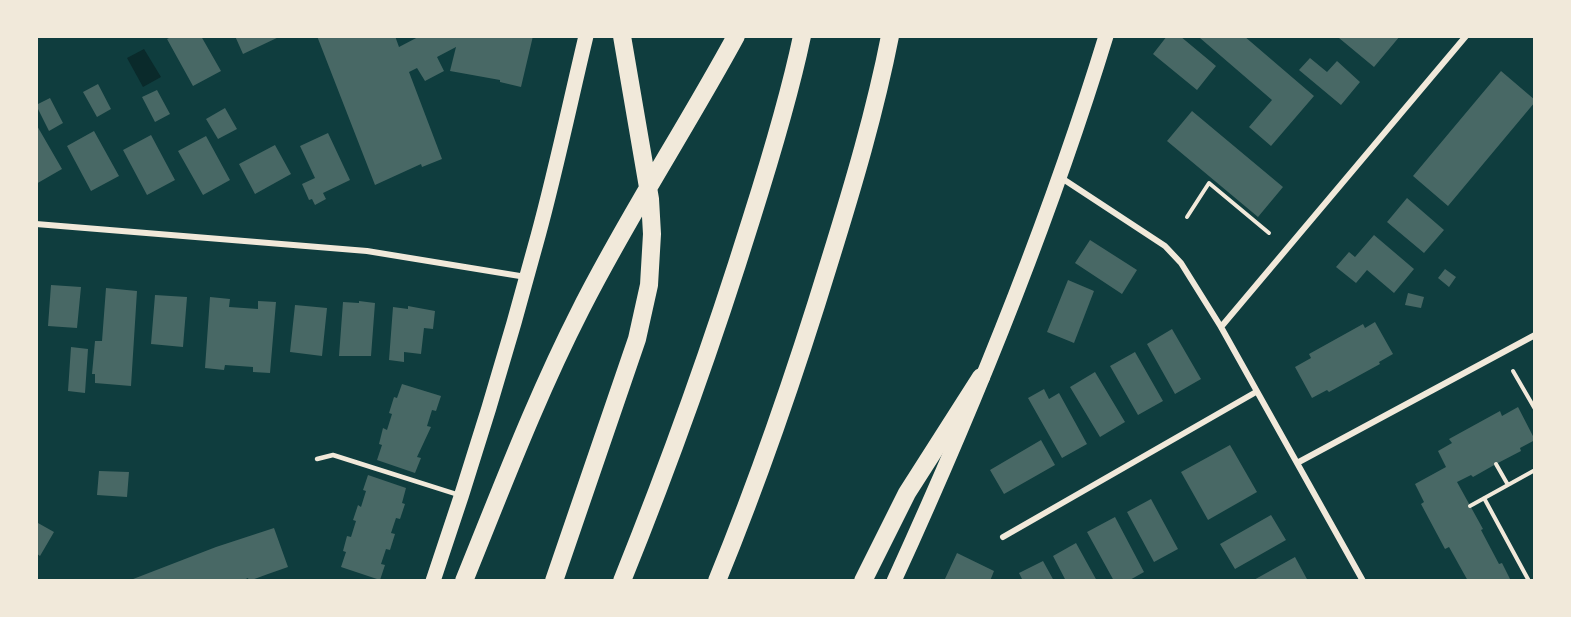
<!DOCTYPE html>
<html>
<head>
<meta charset="utf-8">
<style>
  body { margin:0 }
  #map { position:relative; width:1571px; height:617px; overflow:hidden; background:#0f3d3e; font-family:Commissioner,sans-serif }
  canvas { display:block }
  .frame { position:absolute; inset:0; border:38px solid #f1e9da; pointer-events:none }
</style>
</head>
<body>
<div id="map">
<canvas width="1571" height="617"></canvas>
<div class="frame"></div>
</div>
<script>
const g = document.querySelector('canvas').getContext('2d');
g.lineJoin = 'round';
function fillPath(path, color) { g.fillStyle = color; g.fill(path, 'evenodd'); }
function trace(path, color, width, dash) { g.strokeStyle = color; g.lineWidth = width; g.lineCap = dash ? 'butt' : 'round'; g.setLineDash(dash || []); g.stroke(path); }
fillPath(new Path2D(`
  M144,49l17,28 -18,10 -16,-29z`), '#0a2a2b');
fillPath(new Path2D(`
  M173,36h28l20,35 -28,15 -26,-47z
  M235,36h46l-38,18z
  M317,36h78l4,11 21,-11h113l-12,51 -21,-5v-2l-50,-9 6,-24 -19,10 7,14 -19,10 -8,-13 -8,4 33,87 -20,8 -1,-3 -46,21z
  M1167,36h13l36,30 -19,24 -44,-36z
  M1202,36h42l70,60 -43,50 -22,-19 23,-27 -72,-62z
  M1341,36h59l-26,31 -35,-29z
  M1310,58l17,14 10,-11 23,21 -19,23 -42,-35z
  M1501,71l34,29v2l-87,104 -35,-30z
  M98,84l13,25 -14,8 -14,-25z
  M157,90l13,24 -15,8 -13,-25z
  M50,98l13,25 -14,8 -13,-26z
  M225,108l12,21 -19,10 -12,-20z
  M1192,111l91,76 -25,30 -91,-76z
  M36,124l26,45 -26,15z
  M94,131l25,45 -28,15 -24,-45z
  M328,133l22,47 -27,13 3,6 -11,6 -3,-6 -3,1 -7,-16 13,-6 -15,-32z
  M151,135l24,45 -28,15 -24,-45z
  M206,136l24,44 -27,15 -25,-44z
  M275,145l16,29 -36,20 -16,-30z
  M1407,198l37,32 -20,23 -37,-31z
  M1374,235l40,34 -20,24 -27,-23 -11,13 -20,-16 13,-15 6,5z
  M1090,240l47,30 -15,24 -47,-31z
  M1445,269l11,8 -7,10 -11,-9z
  M1068,280l26,11 -20,52 -27,-11z
  M51,285l30,2 -4,41 -29,-2z
  M106,288l31,3 -6,95 -36,-3v-9h-3l3,-33h7z
  M1408,293l16,4 -3,11 -16,-3z
  M155,295l32,2 -4,50 -32,-3z
  M210,297l20,2 -1,8 15,1 14,1v-8l18,1 -6,71 -17,-1v-5l-28,-2 -1,5 -19,-2z
  M359,301l16,2 -4,53h-32l4,-54 16,1z
  M295,305l32,3 -5,48 -32,-4z
  M408,306l27,5 -2,18 -9,-1 -3,26 -17,-2v10l-15,-2 4,-53 15,2z
  M1375,322l18,32 -14,8 1,2 -51,28 -2,-2 -15,8 -17,-31 16,-9 -2,-4 54,-30 2,4z
  M1172,329l29,50 -26,15 -28,-50z
  M71,347l17,2 -3,44 -17,-2z
  M1135,352l28,49 -25,14 -28,-49z
  M1095,372l30,50 -25,15 -30,-50z
  M402,384l39,12 -5,15 -4,-1 -5,16 4,1 -14,30 4,1 -6,15 -38,-13 5,-15 -3,-1 4,-16 4,2 5,-16 -3,-1 5,-16 3,1z
  M1044,389l5,10 10,-6 28,51 -25,14 -34,-60z
  M1518,407l17,33 -15,8 1,3 -25,13 -23,13 -2,-2 -14,7 26,47 -2,1 18,34 3,-1 9,18h-43l-19,-34 -4,2 -24,-45 3,-2 -9,-18 31,-17 -8,-16 14,-8 -3,-4 51,-28 2,5z
  M1041,440l14,25 -51,29 -14,-24z
  M1230,445l27,47 -49,28 -27,-48z
  M99,471l30,1 -2,25 -30,-2z
  M368,475l38,13 -4,15 3,1 -5,15 -4,-1 -5,15 4,1 -5,16 -4,-1 -5,15 4,1 -5,15 -39,-13 5,-15 -3,-1 4,-15 4,1 5,-16 -3,-1 5,-15 3,2 5,-16 -3,-1z
  M1151,499l27,50 -24,13 -27,-50z
  M1271,515l15,25 -51,29 -15,-25z
  M1115,517l29,55 -16,9h-14l-27,-49z
  M38,523l16,9 -14,24 -4,-3v-27z
  M274,528l14,39 -20,7 -19,7 -1,-3 -7,3h-113l88,-34z
  M1076,543l21,38h-31l-13,-25z
  M957,553l37,18 -4,10h-46z
  M1295,557l13,24h-56z
  M1043,561l11,20h-31l-4,-8z`), '#486865');
trace(new Path2D(`
  M1187,217l22,-34 60,50
  M1513,371l22,38
  M1496,464l12,21
  M1484,498l45,83
  M1470,506l65,-36`), '#f1e9da', 4);
trace(new Path2D(`
  M317,459l16,-4 126,40`), '#f1e9da', 4.5);
trace(new Path2D(`
  M1060,177l105,69 16,17 40,64 142,254
  M36,224l331,27 159,26
  M1221,327l245,-291
  M1297,463l238,-128
  M1003,537l253,-145`), '#f1e9da', 6);
trace(new Path2D(`
  M433,581c39,-114 74,-229 105,-345 18,-66 32,-133 48,-200
  M894,581c81,-177 155,-359 212,-545`), '#f1e9da', 15);
trace(new Path2D(`
  M464,581c37,-91 72,-184 117,-272 47,-93 105,-181 155,-273
  M554,581l83,-242 12,-54 3,-51 -2,-35 -28,-163
  M622,581c48,-119 91,-239 129,-361 19,-60 38,-122 51,-184
  M717,581c43,-105 80,-213 113,-321 23,-74 45,-148 60,-224
  M863,581l44,-88 74,-116`), '#f1e9da', 18);
</script>
</body>
</html>
